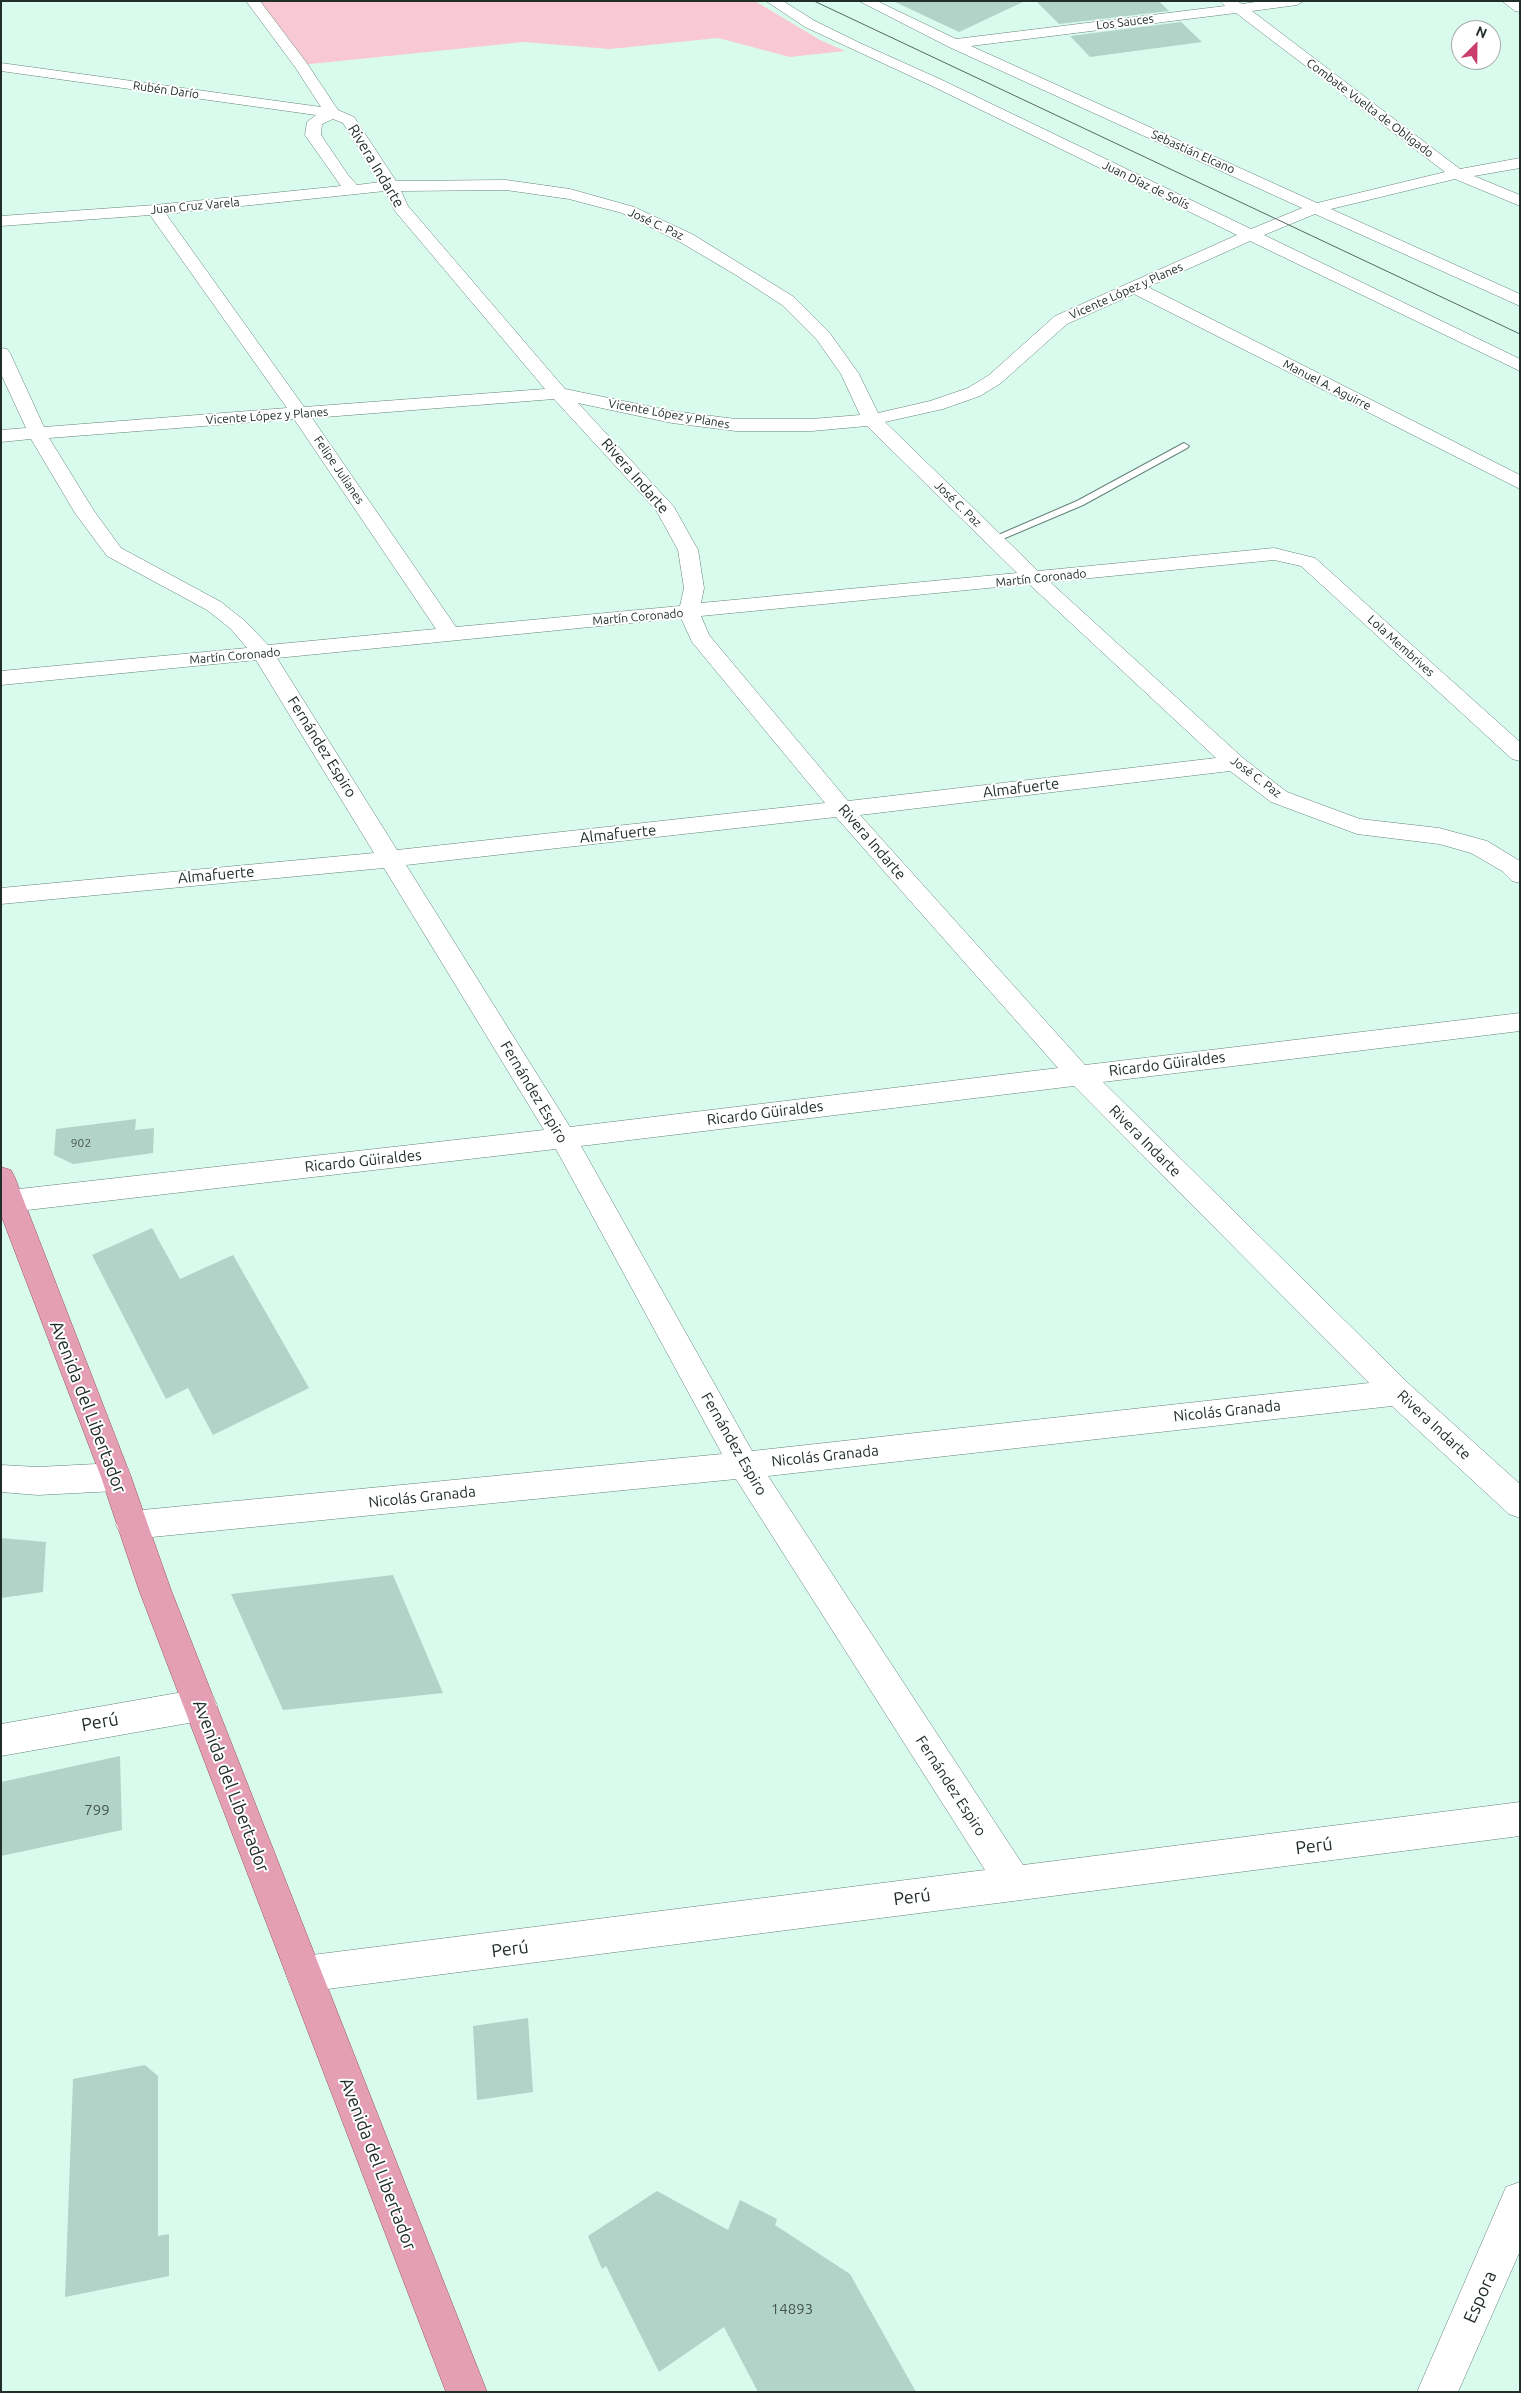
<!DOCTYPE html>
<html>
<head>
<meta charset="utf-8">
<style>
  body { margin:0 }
  #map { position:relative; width:1521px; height:2393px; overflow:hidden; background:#d9fbee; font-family:Ubuntu,sans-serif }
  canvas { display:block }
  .frame { position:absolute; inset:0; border:2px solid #212d29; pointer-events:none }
  .north { position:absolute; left:1451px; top:20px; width:50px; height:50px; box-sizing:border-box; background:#fff; border:1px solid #a6aba9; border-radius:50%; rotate:23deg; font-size:14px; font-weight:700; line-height:20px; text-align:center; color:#212d29 }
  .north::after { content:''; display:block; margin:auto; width:18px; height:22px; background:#c93d6f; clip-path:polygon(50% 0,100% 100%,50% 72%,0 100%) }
</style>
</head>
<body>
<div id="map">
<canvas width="1521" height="2393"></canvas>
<div class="frame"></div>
<div class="north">N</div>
</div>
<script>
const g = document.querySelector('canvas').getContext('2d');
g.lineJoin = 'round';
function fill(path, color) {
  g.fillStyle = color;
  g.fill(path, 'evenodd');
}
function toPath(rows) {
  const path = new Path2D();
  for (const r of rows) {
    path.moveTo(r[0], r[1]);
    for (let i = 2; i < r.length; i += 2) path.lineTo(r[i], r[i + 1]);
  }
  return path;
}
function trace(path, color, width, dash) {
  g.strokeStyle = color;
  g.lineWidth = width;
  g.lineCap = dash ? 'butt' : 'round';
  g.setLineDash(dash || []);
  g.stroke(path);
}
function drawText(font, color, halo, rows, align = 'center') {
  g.font = font + ' Ubuntu,sans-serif';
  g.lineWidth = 4;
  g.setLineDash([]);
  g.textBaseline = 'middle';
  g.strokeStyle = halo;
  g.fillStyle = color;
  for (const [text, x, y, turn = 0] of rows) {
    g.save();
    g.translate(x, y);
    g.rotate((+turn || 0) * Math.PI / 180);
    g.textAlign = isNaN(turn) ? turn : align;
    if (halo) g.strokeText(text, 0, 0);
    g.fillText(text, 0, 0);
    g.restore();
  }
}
fill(toPath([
  [257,1,755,1,820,40,845,51,790,57,718,38,610,49,524,42,301,65]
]), '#f8c9d4');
fill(toPath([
  [893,1,1025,1,959,32],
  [1036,1,1159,1,1169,11,1059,24],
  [1181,22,1202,42,1090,57,1070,36],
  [136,1119,135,1130,154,1128,153,1153,73,1164,54,1155,56,1129],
  [152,1228,180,1279,233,1255,309,1388,213,1435,188,1388,166,1399,92,1255],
  [1,1538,46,1542,43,1592,1,1598],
  [393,1575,443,1693,283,1710,231,1594],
  [120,1756,122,1830,1,1856,1,1782],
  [528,2018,533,2092,477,2100,473,2026],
  [145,2065,158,2076,158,2236,169,2234,169,2276,65,2297,73,2079],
  [657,2191,728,2230,740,2200,777,2219,775,2225,850,2274,916,2392,758,2392,724,2327,659,2372,606,2266,602,2269,588,2236]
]), '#b2d3c7');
const service = toPath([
  [1184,443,1189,446,1187,448,1083,505,998,541,994,542,989,539,1077,501,1184,443]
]);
const minor = toPath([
  [246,1,260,1,306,62,338,110,354,117,396,181,506,180,570,189,634,207,692,234,794,297,829,332,859,374,878,413,930,401,968,388,989,375,1055,316,1237,235,932,86,805,27,766,1,783,1,815,21,862,44,942,80,1251,229,1302,208,949,47,859,1,877,1,956,39,1225,6,1220,1,1237,1,1242,4,1262,1,1304,1,1297,5,1252,11,1460,169,1520,158,1520,168,1474,176,1520,195,1520,206,1455,179,1331,209,1520,294,1520,306,1315,214,1264,235,1520,359,1520,371,1250,241,1148,287,1520,475,1520,489,1134,294,1067,324,1001,383,980,396,943,409,885,422,1038,571,1274,548,1315,558,1520,742,1520,761,1512,759,1301,566,1274,560,1050,582,1243,758,1287,792,1360,819,1439,828,1487,841,1520,861,1520,883,1512,881,1502,871,1471,853,1439,844,1357,834,1271,802,1230,771,860,815,1085,1065,1520,1013,1520,1031,1103,1082,1409,1384,1520,1484,1520,1518,1509,1514,1392,1406,768,1476,1023,1865,1520,1802,1520,1836,304,1992,291,1987,286,1974,291,1961,304,1956,985,1870,736,1479,132,1539,121,1535,116,1525,121,1515,132,1511,722,1454,556,1149,10,1212,1,1209,1,1193,10,1190,544,1130,384,868,1,904,1,888,374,853,256,660,1,685,1,671,247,648,231,629,207,610,107,556,75,513,31,439,1,442,1,430,26,428,1,374,1,348,7,349,10,353,44,427,287,408,150,215,1,226,1,216,155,205,341,186,305,135,307,122,316,115,1,71,1,63,321,107,295,67,246,1],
  [1236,13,1445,172,1317,203,971,46,1236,13],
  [333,119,343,123,380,182,357,185,348,175,321,135,322,124,333,119],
  [506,190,569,199,622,213,680,242,736,275,782,305,817,340,841,374,860,415,812,419,736,419,672,411,565,389,408,206,401,191,506,190],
  [385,191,395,211,545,389,304,407,166,214,385,191],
  [554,399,656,510,678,550,684,588,680,606,456,627,312,418,554,399],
  [578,403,672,423,736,431,812,431,867,426,1017,573,701,603,704,588,698,550,674,507,578,403],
  [294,419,436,629,268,645,245,621,221,602,121,548,94,511,49,438,294,419],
  [1029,584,1216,758,848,801,709,635,701,616,1029,584],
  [681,618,692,642,825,803,397,850,277,658,681,618],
  [836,817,1058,1068,570,1127,406,865,836,817],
  [1074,1086,1369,1383,752,1451,581,1146,1074,1086],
  [1502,1,1519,1,1520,12,1515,11,1502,1],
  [116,1463,127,1467,131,1477,127,1487,116,1491,38,1495,1,1492,1,1465,38,1467,116,1463],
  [1520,2182,1520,2251,1458,2392,1417,2392,1506,2187,1520,2182]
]);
const tertiary = toPath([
  [200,1689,212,1694,217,1705,212,1716,200,1721,1,1756,1,1724,200,1689]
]);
const primary = toPath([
  [1,1167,11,1170,15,1178,131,1477,171,1590,487,2392,446,2392,139,1590,101,1477,1,1215,1,1167]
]);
trace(service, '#648378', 2);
trace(minor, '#648378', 1);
trace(tertiary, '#648378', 1);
trace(primary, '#954e64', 1);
fill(service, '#fff');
fill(minor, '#fff');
fill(tertiary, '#fff');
fill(primary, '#e59fb5');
trace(toPath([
  [814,1,1520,334]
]), '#566962', 1);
drawText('12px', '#212d29', '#fff', [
  ["Los Sauces",1125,22,-7],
  ["Rubén Darío",166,90,8],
  ["Combate Vuelta de Obligado",1370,108,37],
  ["Sebastián Elcano",1193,152,24],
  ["Juan Díaz de Solís",1146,185,26],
  ["Juan Cruz Varela",195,206,-5],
  ["José C. Paz",656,224,25],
  ["Vicente López y Planes",1126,291,-24],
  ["Manuel A. Aguirre",1327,385,27],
  ["Vicente López y Planes",669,414,10],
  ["Vicente López y Planes",267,416,-4],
  ["Felipe Julianes",339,470,56],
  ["José C. Paz",958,504,44],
  ["Martín Coronado",1041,578,-6],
  ["Martín Coronado",638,617,-5],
  ["Lola Membrives",1401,646,42],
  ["Martín Coronado",235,656,-5],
  ["José C. Paz",1256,777,37]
]);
drawText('12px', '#455650', null, [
  ["902",81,1143]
]);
drawText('15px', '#212d29', '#fff', [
  ["Rivera Indarte",376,166,59],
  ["Rivera Indarte",635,476,49],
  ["Fernández Espiro",322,747,58],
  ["Almafuerte",1021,788,-7],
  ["Almafuerte",618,834,-6],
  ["Rivera Indarte",872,842,49],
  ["Almafuerte",216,875,-5],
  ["Ricardo Güiraldes",1167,1064,-7],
  ["Fernández Espiro",534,1092,59],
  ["Ricardo Güiraldes",765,1113,-7],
  ["Rivera Indarte",1145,1141,45],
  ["Ricardo Güiraldes",363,1161,-6],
  ["Nicolás Granada",1227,1411,-6],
  ["Rivera Indarte",1434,1425,43],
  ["Fernández Espiro",734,1444,60],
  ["Nicolás Granada",825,1456,-6],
  ["Nicolás Granada",422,1497,-6],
  ["Fernández Espiro",951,1786,57]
]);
drawText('15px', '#455650', null, [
  ["799",97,1810],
  ["14893",792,2309]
]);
drawText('18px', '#212d29', '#fff', [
  ["Avenida del Libertador",88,1407,69],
  ["Perú",100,1722,-10],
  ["Avenida del Libertador",231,1786,69],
  ["Perú",1314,1846,-7],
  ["Perú",912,1897,-7],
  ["Perú",510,1949,-7],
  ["Avenida del Libertador",378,2164,69],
  ["Espora",1480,2297,-66]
]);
</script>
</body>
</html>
